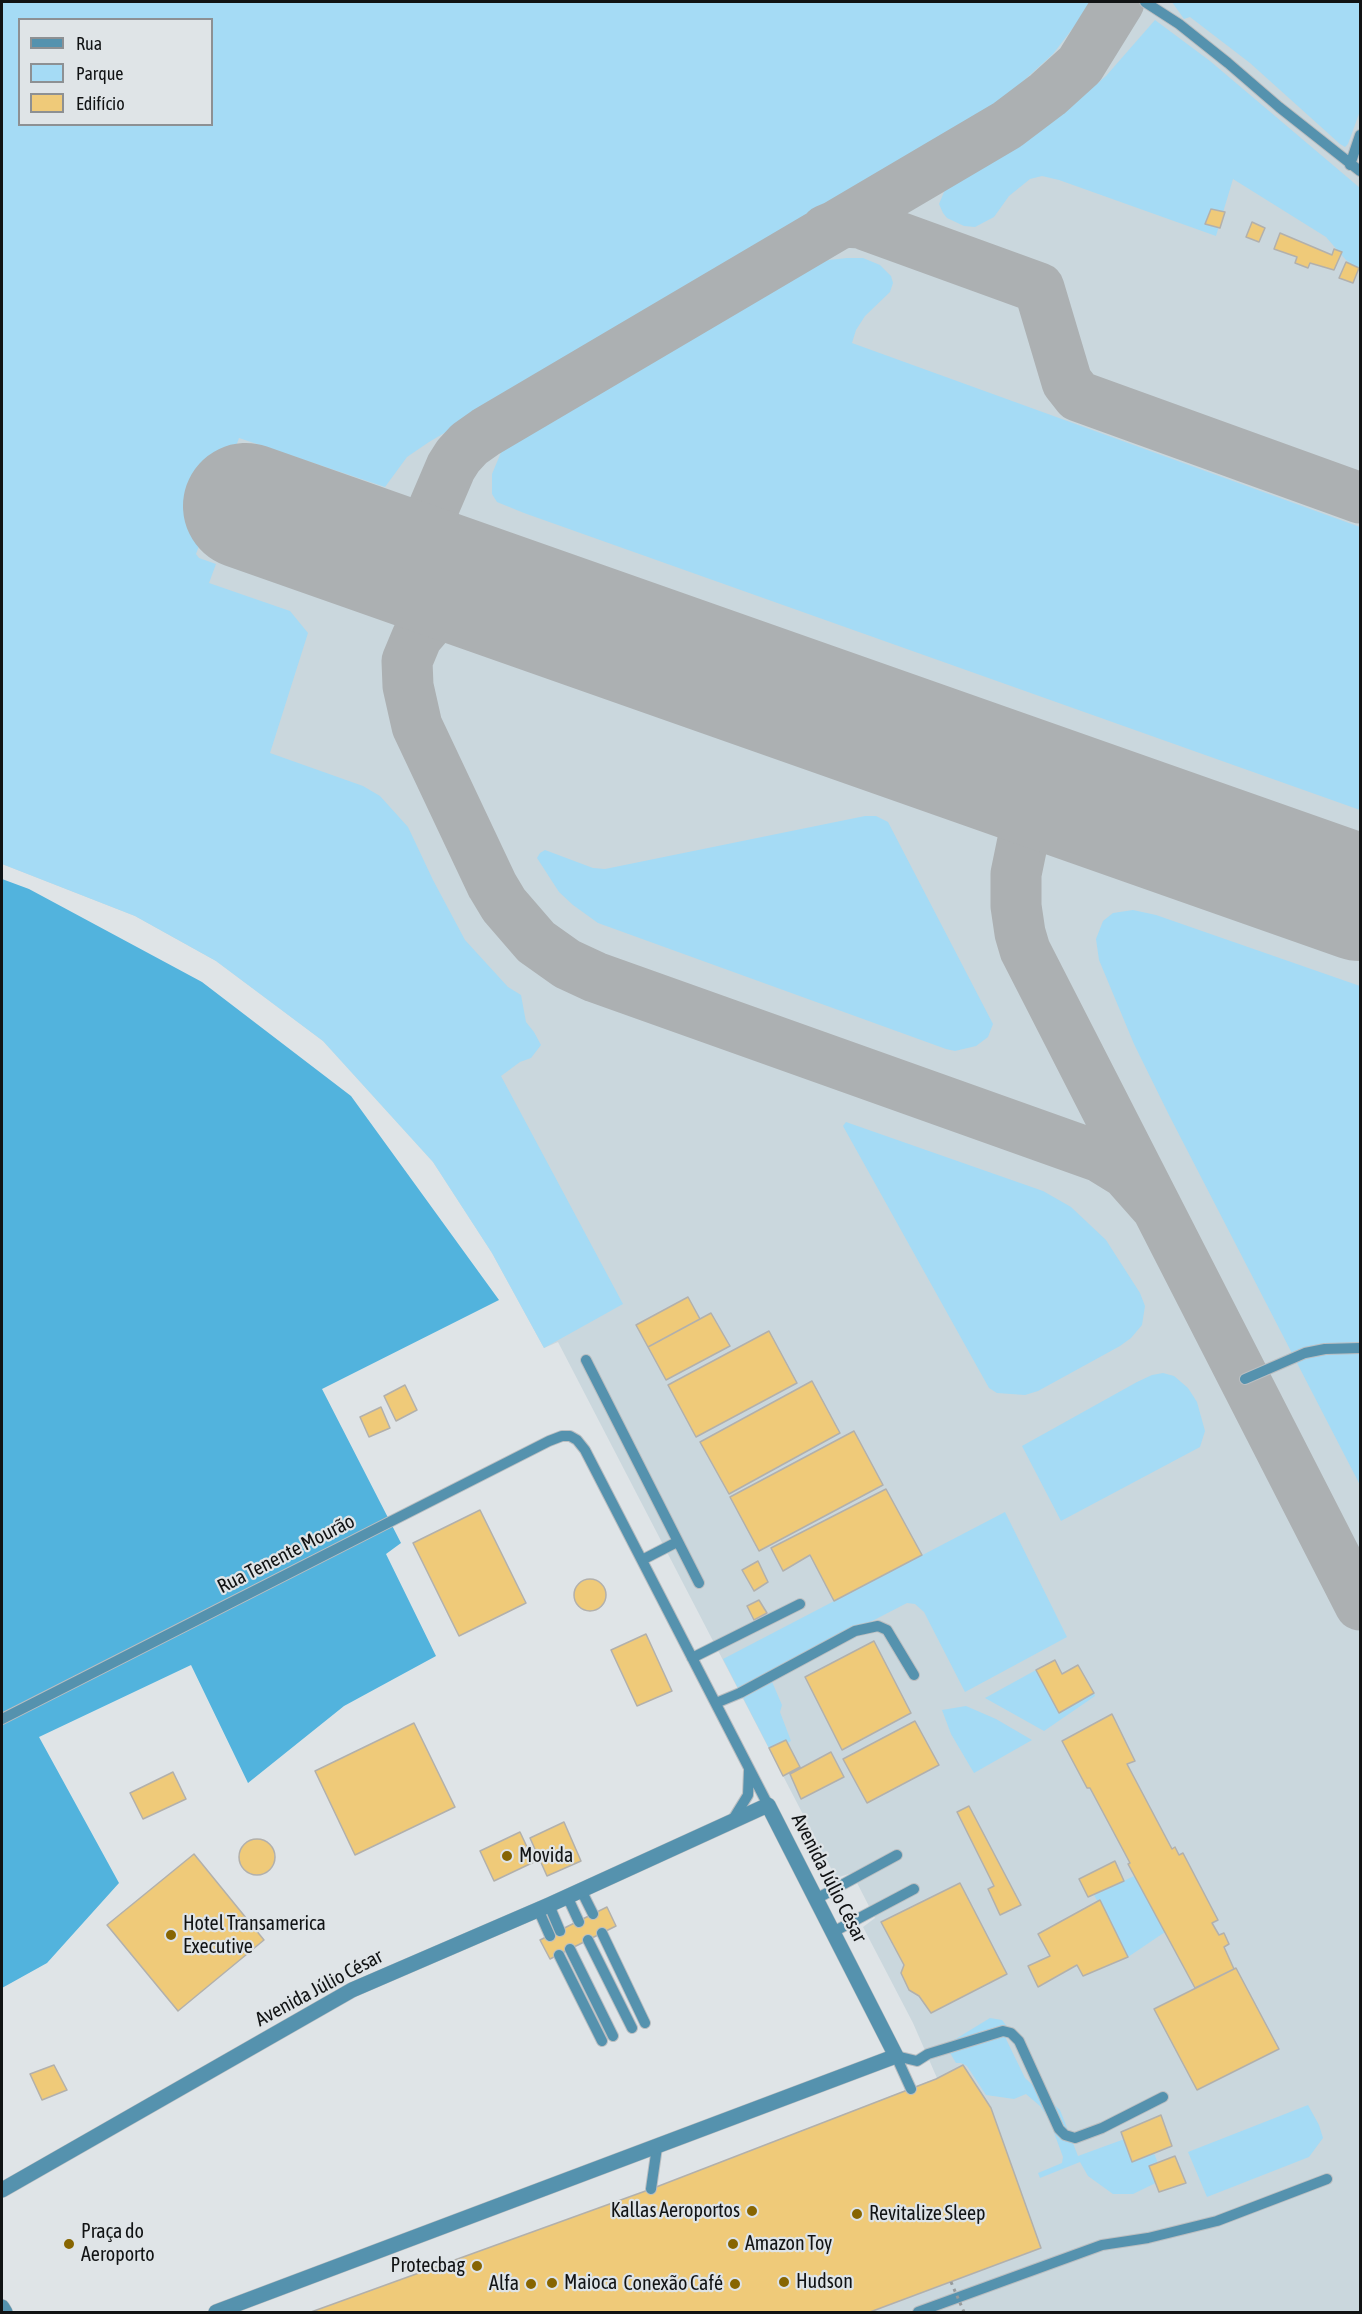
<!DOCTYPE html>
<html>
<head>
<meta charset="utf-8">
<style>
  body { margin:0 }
  #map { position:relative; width:1362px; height:2314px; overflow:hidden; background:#dfe4e7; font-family:"Asap Condensed",sans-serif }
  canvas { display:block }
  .frame { position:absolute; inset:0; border:3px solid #111314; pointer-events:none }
  .legend { position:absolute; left:18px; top:18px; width:195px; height:108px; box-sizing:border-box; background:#dfe4e7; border:2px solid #8d9093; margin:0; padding:8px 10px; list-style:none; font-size:18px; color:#111314 }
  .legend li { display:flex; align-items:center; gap:12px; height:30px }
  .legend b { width:30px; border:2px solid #8d9093 }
</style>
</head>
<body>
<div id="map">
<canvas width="1362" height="2314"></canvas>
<div class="frame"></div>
<ul class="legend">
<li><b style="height:8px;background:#5592ae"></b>Rua</li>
<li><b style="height:16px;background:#a5dbf5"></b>Parque</li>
<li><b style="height:16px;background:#efca79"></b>Edifício</li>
</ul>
</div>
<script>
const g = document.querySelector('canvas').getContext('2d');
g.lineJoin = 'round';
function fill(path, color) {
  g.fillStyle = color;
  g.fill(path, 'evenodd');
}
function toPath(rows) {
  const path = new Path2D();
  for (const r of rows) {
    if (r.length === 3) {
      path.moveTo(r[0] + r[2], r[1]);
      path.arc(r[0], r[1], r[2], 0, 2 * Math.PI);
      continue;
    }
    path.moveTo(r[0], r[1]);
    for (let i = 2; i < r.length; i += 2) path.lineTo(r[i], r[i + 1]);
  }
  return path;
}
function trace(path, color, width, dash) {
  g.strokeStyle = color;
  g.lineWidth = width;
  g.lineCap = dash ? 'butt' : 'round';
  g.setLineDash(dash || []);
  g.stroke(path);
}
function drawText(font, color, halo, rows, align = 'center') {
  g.font = font + ' "Asap Condensed",sans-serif';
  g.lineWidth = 4.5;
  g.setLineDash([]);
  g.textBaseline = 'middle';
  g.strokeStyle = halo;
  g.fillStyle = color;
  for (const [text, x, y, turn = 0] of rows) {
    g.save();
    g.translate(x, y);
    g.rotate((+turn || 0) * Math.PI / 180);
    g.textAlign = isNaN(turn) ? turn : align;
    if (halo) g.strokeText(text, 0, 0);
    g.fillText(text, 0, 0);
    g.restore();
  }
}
fill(toPath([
  [2,2,1360,2,1360,2312,311,2312,651,2189,937,2078,913,2023,863,1927,875,1918,852,1873,836,1878,558,1342,544,1348,492,1253,433,1162,323,1041,216,961,135,916,2,864],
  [20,20,212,20,212,124,20,124]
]), '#cad7dd');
fill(toPath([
  [2,2,1093,2,1053,54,998,104,872,182,429,442,407,457,385,487,239,438,196,554,199,558,216,564,209,583,290,611,308,633,270,753,363,786,380,796,408,827,433,880,465,940,508,987,521,995,526,1022,534,1032,541,1045,531,1058,520,1062,501,1076,623,1304,544,1348,492,1253,433,1162,323,1041,216,961,135,916,2,864],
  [20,20,212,20,212,124,20,124],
  [1172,2,1360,2,1360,111,1348,144,1345,147,1340,144,1250,63,1190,17,1184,19],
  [1155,20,1210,61,1360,188,1360,271,1346,260,1326,237,1233,179,1216,236,1059,180,1042,176,1030,179,1009,196,994,217,975,227,964,226,947,218,943,213,939,204,949,180,1056,117,1084,95,1106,76],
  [847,258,863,258,880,265,891,276,893,283,890,292,865,316,856,330,852,343,1360,527,1360,810,524,513,497,502,492,494,492,474,502,450,514,441,802,269,820,261],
  [865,816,876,816,888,822,993,1024,988,1037,976,1046,955,1051,946,1049,598,923,573,905,559,892,537,858,540,853,545,850,593,868,605,869],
  [1133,910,1156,915,1360,986,1360,1485,1169,1115,1134,1044,1099,960,1096,939,1103,921,1113,913],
  [846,1122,1043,1191,1071,1207,1106,1240,1140,1293,1145,1306,1142,1325,1131,1338,1120,1346,1038,1391,1025,1395,997,1393,989,1388,843,1126],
  [1163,1373,1174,1376,1188,1388,1197,1402,1205,1431,1200,1447,1061,1521,1022,1446,1137,1382,1152,1375],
  [1005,1512,1067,1637,965,1692,924,1612,915,1604,907,1603,785,1666,770,1677,782,1705,780,1712,791,1741,771,1752,723,1659],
  [1036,1670,1059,1713,1094,1693,1095,1696,1044,1731,985,1698],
  [966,1706,996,1719,1032,1740,974,1773,951,1734,942,1710],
  [1134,1876,1165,1932,1128,1957,1094,1895],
  [990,2018,1002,2020,1008,2028,1006,2039,1025,2078,1060,2110,1078,2156,1130,2137,1154,2153,1164,2179,1133,2194,1113,2194,1088,2176,1080,2162,1040,2178,1038,2173,1062,2163,1063,2157,1049,2119,1040,2106,1026,2094,1014,2099,986,2095,967,2066,961,2063,956,2063,950,2053,954,2040],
  [1308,2105,1319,2125,1323,2138,1309,2157,1207,2197,1188,2152]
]), '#a5dbf5');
fill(toPath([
  [2,879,29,889,202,982,351,1096,499,1300,322,1389,401,1543,386,1554,436,1656,344,1706,248,1783,191,1665,39,1737,119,1883,47,1963,2,1988]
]), '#52b3dd');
trace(toPath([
  [826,230,845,222,860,223,1039,288,1067,382,1078,396,1360,498],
  [410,563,451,467,458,456,469,444,486,432,1007,125,1048,94,1080,65,1119,2],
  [519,602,493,600,468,602,445,611,429,623,417,637,407,661,408,686,417,726,492,885,504,905,536,942,567,964,595,977,1100,1157,1126,1173,1157,1208],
  [1074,797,1044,814,1023,840,1016,874,1016,906,1020,933,1025,950,1360,1605]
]), '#acb0b2', 51);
trace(toPath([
  [246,506,1360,898]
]), '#acb0b2', 126);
const building = toPath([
  [1211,209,1225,212,1220,228,1205,224,1211,209],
  [1252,222,1265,228,1259,242,1246,237,1252,222],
  [1280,233,1332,255,1334,249,1342,252,1334,270,1310,263,1308,268,1295,263,1297,257,1274,249,1280,233],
  [1346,262,1359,268,1353,283,1339,278,1346,262],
  [688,1297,700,1319,648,1347,636,1325,688,1297],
  [711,1313,730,1346,666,1380,648,1347,711,1313],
  [769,1331,797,1383,696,1437,668,1385,769,1331],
  [812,1381,840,1433,729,1494,700,1442,812,1381],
  [405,1385,417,1410,396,1421,384,1396,405,1385],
  [381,1407,390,1428,369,1437,360,1417,381,1407],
  [854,1431,883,1485,759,1551,730,1497,854,1431],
  [886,1489,922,1555,834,1601,810,1555,783,1571,771,1548,886,1489],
  [480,1510,526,1603,459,1636,413,1543,480,1510],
  [758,1561,768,1582,754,1591,742,1570,758,1561],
  [590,1595,16],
  [759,1600,767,1613,754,1620,747,1606,759,1600],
  [646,1634,672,1691,637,1706,611,1650,646,1634],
  [874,1641,911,1713,842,1750,805,1677,874,1641],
  [1055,1660,1062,1674,1078,1665,1094,1693,1059,1713,1036,1670,1055,1660],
  [1112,1714,1135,1761,1127,1764,1172,1849,1175,1847,1179,1855,1183,1853,1218,1920,1212,1923,1219,1935,1224,1933,1229,1944,1224,1947,1234,1969,1195,1988,1128,1864,1130,1863,1090,1788,1087,1788,1062,1741,1112,1714],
  [915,1721,939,1765,867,1803,843,1759,915,1721],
  [414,1723,455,1807,355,1855,315,1771,414,1723],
  [786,1740,800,1767,783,1776,769,1748,786,1740],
  [831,1752,844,1777,801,1799,790,1774,831,1752],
  [173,1772,186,1799,143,1819,130,1793,173,1772],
  [969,1806,1021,1905,1000,1915,988,1889,994,1886,957,1812,969,1806],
  [564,1822,581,1861,547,1876,530,1838,564,1822],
  [520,1832,534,1862,494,1881,480,1851,520,1832],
  [257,1857,18],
  [194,1854,264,1940,178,2011,107,1925,194,1854],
  [1115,1861,1124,1881,1088,1897,1079,1879,1115,1861],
  [960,1883,1007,1974,931,2013,919,1996,909,1990,901,1973,904,1965,881,1922,960,1883],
  [1100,1900,1128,1957,1083,1976,1077,1965,1038,1987,1028,1966,1050,1956,1038,1934,1100,1900],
  [607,1907,616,1926,550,1959,540,1940,607,1907],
  [1236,1968,1279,2049,1197,2090,1154,2009,1236,1968],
  [54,2065,67,2090,42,2100,30,2074,54,2065],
  [963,2065,991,2108,1041,2248,870,2312,311,2312,651,2189,936,2079,963,2065],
  [1161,2115,1172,2146,1132,2162,1121,2132,1161,2115],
  [1175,2156,1186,2183,1159,2192,1149,2166,1175,2156]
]);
fill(building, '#efca79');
trace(building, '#b2b0ac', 1.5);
const service = toPath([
  [1145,2,1179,24,1228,63,1279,107,1360,171],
  [1350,165,1360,135],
  [586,1360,699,1583],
  [1245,1379,1305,1353,1325,1349,1360,1348],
  [642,1560,677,1542],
  [692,1658,800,1604],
  [716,1703,740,1693,855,1631,878,1626,887,1630,914,1675],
  [2,1719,549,1441,562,1436,570,1436,577,1440,585,1450,768,1805],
  [732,1821,748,1795,749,1770],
  [581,1890,593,1914],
  [567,1896,579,1922],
  [816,1899,897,1855],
  [549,1905,560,1931],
  [538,1909,550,1936],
  [833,1932,914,1889],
  [602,1933,645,2023],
  [588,1940,632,2028],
  [570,1949,613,2036],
  [559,1955,602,2041],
  [896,2056,917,2061,928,2054,1003,2031,1011,2033,1019,2041,1059,2129,1065,2135,1075,2138,1102,2128,1163,2097],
  [896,2056,911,2089],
  [651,2189,657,2147],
  [918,2312,1102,2245,1148,2238,1217,2221,1327,2179]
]);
const tertiary = toPath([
  [2,2190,352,1990,549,1905,768,1805,896,2056,216,2312],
  [2,2307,5,2312]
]);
trace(service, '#babec1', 12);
trace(tertiary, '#babec1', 16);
trace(service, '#5592ae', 10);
trace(tertiary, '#5592ae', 15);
trace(toPath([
  [951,2282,964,2312]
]), '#969a9c', 3, [3, 4.5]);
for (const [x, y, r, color] of [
  [507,1856,6,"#876501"],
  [171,1935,6,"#876501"],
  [752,2211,6,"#876501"],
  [857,2214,6,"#876501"],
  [69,2244,6,"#876501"],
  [733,2244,6,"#876501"],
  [477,2266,6,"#876501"],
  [784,2282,6,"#876501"],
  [552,2283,6,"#876501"],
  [531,2284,6,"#876501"],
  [735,2284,6,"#876501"]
]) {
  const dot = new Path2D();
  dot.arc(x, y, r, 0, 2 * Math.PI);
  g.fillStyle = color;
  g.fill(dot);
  trace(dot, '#dfe4e7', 2);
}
drawText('20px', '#111314', '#dfe4e7', [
  ["Rua Tenente Mourão",286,1554,-27],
  ["Avenida Júlio César",829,1878,63],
  ["Avenida Júlio César",319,1988,-28]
]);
drawText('20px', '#111314', '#dfe4e7', [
  ["Movida",519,1856],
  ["Hotel Transamerica",183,1924],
  ["Executive",183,1947],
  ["Kallas Aeroportos",740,2211,"right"],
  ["Revitalize Sleep",869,2214],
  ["Praça do",81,2232],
  ["Aeroporto",81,2255],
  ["Amazon Toy",745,2244],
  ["Protecbag",465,2266,"right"],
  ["Hudson",796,2282],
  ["Maioca",564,2283],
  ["Alfa",519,2284,"right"],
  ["Conexão Café",723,2284,"right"]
], 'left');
</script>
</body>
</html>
